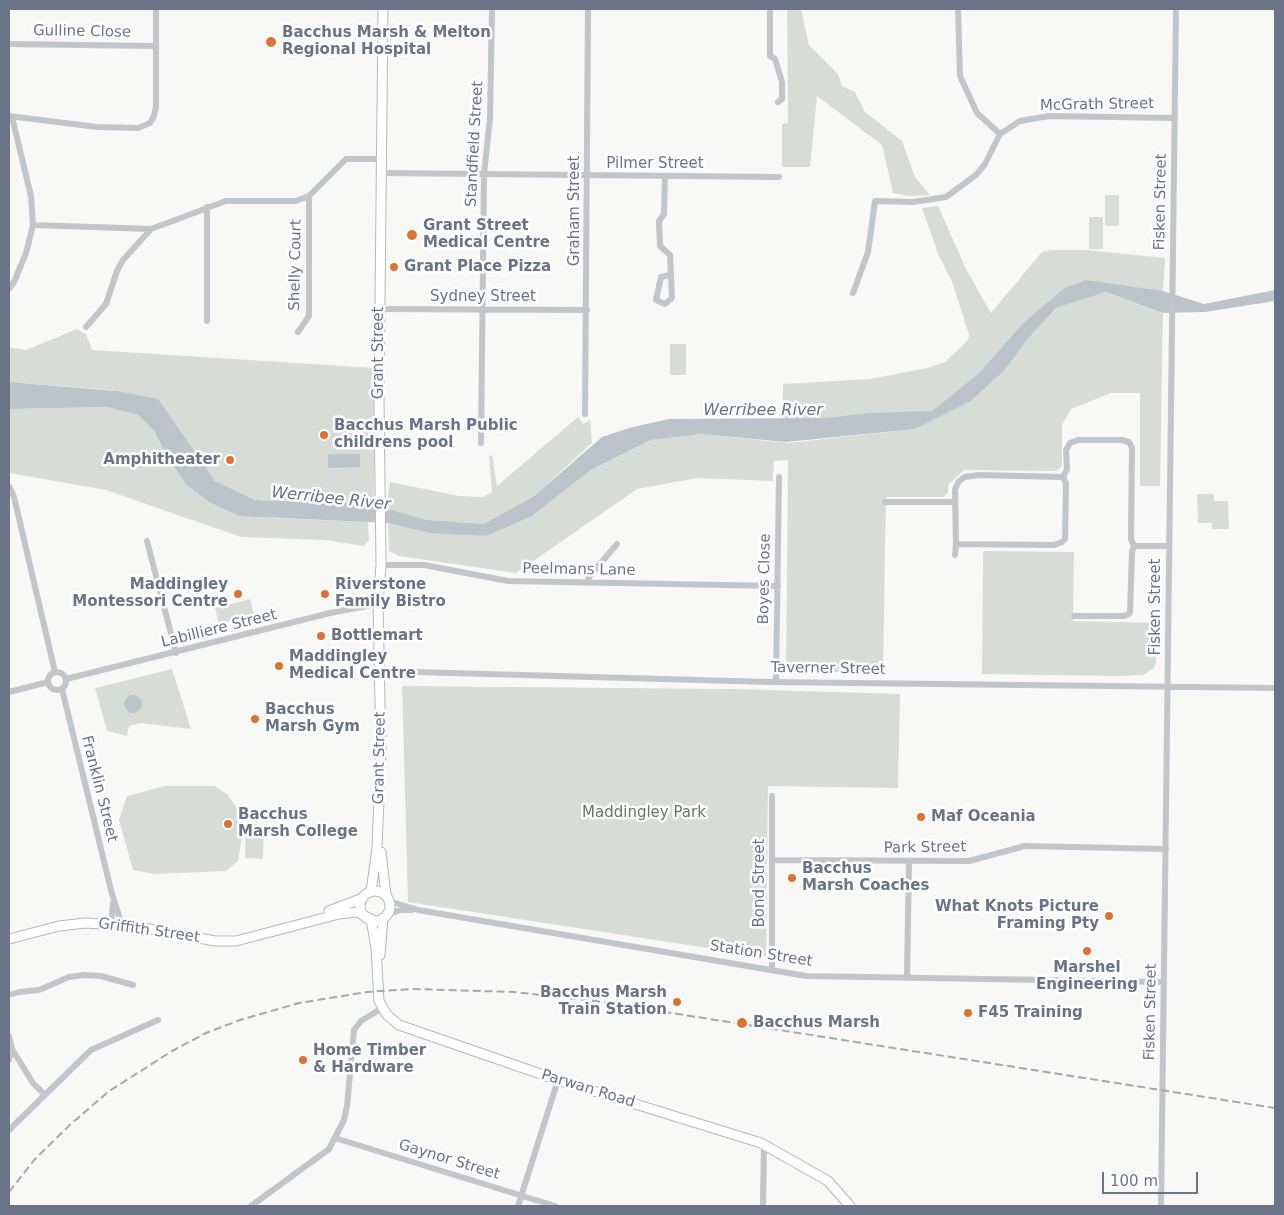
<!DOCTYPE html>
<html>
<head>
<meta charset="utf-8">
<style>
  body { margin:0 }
  #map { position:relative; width:1284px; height:1215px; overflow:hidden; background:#f8f9f6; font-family:"DejaVu Sans",sans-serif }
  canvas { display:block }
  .frame { position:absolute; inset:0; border:10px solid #697586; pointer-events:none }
  .scale { position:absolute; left:1102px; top:1172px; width:96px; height:22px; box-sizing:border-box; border:2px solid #697586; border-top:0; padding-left:6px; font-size:15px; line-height:18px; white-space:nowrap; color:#697586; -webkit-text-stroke:4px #fff; paint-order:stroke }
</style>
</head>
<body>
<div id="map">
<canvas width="1284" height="1215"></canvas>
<div class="frame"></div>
<div class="scale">100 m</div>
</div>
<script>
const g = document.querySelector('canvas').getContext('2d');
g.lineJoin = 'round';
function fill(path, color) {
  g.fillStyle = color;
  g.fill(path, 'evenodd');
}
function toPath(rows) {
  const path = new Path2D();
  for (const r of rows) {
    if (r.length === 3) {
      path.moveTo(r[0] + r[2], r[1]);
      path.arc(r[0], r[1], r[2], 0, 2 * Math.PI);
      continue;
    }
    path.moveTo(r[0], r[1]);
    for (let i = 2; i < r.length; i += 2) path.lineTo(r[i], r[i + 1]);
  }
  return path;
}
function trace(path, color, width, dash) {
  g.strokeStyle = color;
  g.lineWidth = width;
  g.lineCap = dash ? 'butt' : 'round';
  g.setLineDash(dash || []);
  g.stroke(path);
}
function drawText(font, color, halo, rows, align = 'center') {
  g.font = font + ' "DejaVu Sans",sans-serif';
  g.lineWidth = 5;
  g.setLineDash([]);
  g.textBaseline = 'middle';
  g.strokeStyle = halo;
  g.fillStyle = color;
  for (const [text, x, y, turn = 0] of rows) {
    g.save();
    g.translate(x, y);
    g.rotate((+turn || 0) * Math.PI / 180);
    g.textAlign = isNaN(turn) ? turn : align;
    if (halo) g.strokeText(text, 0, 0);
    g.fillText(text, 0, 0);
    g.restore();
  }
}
fill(toPath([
  [787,9,801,9,809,45,838,74,842,86,855,92,865,112,902,141,915,177,930,195,909,196,893,193,882,145,817,96,810,167,782,167,782,124,788,123],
  [1105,195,1119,195,1119,226,1105,226],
  [938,206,966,269,991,313,1042,252,1052,250,1086,250,1165,258,1163,291,1063,289,1022,324,979,373,932,411,782,424,783,384,870,379,927,368,945,362,968,340,969,335,952,282,939,256,922,208],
  [1089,217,1103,217,1103,249,1089,249],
  [1106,292,1163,313,1160,486,1140,486,1140,393,1111,393,1071,409,1062,425,1062,466,1056,471,964,470,948,485,948,493,943,497,886,497,883,673,786,671,788,460,774,461,773,481,697,478,637,489,516,573,399,556,389,551,388,523,429,533,532,516,591,470,651,440,701,434,788,443,915,429,971,401,1005,370,1026,341,1056,308],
  [77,329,86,334,92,350,375,368,374,506,255,500,215,481,188,444,113,390,9,382,9,347,26,350],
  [670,344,686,344,686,375,670,375],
  [107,407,138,415,154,431,166,454,271,518,368,522,369,540,364,546,325,540,241,537,106,490,9,473,9,409],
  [578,417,583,424,590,420,592,443,534,496,484,524,428,520,386,510,390,482,459,496,483,497,492,492,489,456,492,455,497,486],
  [1197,494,1214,494,1214,501,1228,501,1229,529,1212,529,1212,523,1198,523],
  [983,551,1074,552,1073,621,1158,623,1156,662,1154,668,1143,675,1118,676,982,674],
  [250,599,254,615,219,624,215,608],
  [172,669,191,729,141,723,129,726,127,736,107,731,95,688],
  [402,686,734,689,900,694,898,788,768,786,766,957,408,902],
  [165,786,215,786,228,795,240,813,243,830,238,861,226,871,155,874,133,870,119,820,127,796],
  [246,823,264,825,263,859,245,858]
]), '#d7ddd6');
fill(toPath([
  [1086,280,1163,291,1204,304,1275,290,1275,301,1205,312,1163,313,1106,292,1056,308,1026,341,1005,370,971,401,915,429,786,442,701,434,651,440,591,470,532,516,486,536,429,533,388,523,239,516,209,502,186,484,166,454,154,431,138,415,107,407,9,409,9,382,116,391,158,399,215,481,255,500,367,504,428,520,484,524,534,496,602,437,629,428,669,419,827,418,869,413,932,411,979,373,1022,324,1063,289],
  [328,454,360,454,360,467,328,468],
  [133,704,9]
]), '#bcc4ca');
const secondary = toPath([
  [381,852,386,895],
  [375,906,15],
  [371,892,377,848,381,750,378,604,381,565,379,399,383,9],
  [329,911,363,898],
  [371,919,376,948,379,1001,387,1015,399,1025,558,1080,761,1143,828,1181,850,1206],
  [9,939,59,926,85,923,134,926,215,941,236,941,339,914,357,912,367,917],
  [380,955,383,918]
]);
trace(secondary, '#b4b8be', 11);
trace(toPath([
  [770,9,770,56,775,59,782,82,782,99,778,102],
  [958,9,960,76,977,113,1000,134],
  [9,44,155,46],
  [9,116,97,127,138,128,150,123,154,116,156,106,156,9],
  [12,117,31,196,33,225,151,229,226,201,296,201,309,196,346,159,381,159],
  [381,173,779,177],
  [665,176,664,214,659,221,660,246,670,255,672,298,665,304,656,300,661,277,670,275],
  [207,207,207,321],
  [9,289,14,282,26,253,33,225],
  [853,293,868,252,875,201,913,202,946,197,976,175,985,164,1000,134,1020,121,1049,116,1175,118],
  [379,309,587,310],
  [86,327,106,304,117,271,123,260,151,229],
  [298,332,309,316,309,196],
  [585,414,588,9],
  [481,443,484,174,490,119,492,9],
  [1063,477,979,475,965,477,959,481,955,489,956,544,1054,545,1062,542,1065,539,1066,483,1063,477,1067,469,1066,450,1070,443,1078,440,1122,440,1129,442,1132,448,1131,539,1134,546,1169,546],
  [9,486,14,497,55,672],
  [885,502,955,502],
  [147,541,176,653],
  [955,555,956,544],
  [381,565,424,565,508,581,778,586],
  [587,583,589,577,617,544],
  [1074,616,1124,616,1130,613,1132,552,1134,546],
  [380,671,769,682,1275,688],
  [57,681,9],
  [66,679,330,613,378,604],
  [776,681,779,477],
  [62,689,112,894,122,925],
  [9,692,48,682],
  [772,860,969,861,1025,846,1166,849],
  [389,901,418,910,806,976,1164,982],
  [386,915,401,910,412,910],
  [111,924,113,903],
  [772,970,772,796],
  [907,977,909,861],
  [9,995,19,992,39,990,69,977,84,975,101,976,133,985],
  [9,1036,12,1049,9,1060],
  [12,1049,33,1083,45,1095],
  [9,1130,91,1050,158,1020],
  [335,1138,555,1206],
  [251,1206,329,1149,344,1120,347,1106,354,1030,361,1021,382,1008],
  [518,1206,558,1080],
  [763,1206,764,1144],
  [1161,1206,1176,9]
]), '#c2c5c9', 6);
trace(secondary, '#fff', 9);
trace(toPath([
  [9,1192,35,1159,72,1123,108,1092,172,1051,206,1033,240,1020,299,1003,367,992,413,989,514,992,595,1001,1275,1108]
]), '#a3a8af', 2, [8, 4]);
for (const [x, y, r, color] of [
  [271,42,6,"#dd7232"],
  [412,235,6,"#dd7232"],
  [394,267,5,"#dd7232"],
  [324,435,5,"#dd7232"],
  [230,460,5,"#dd7232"],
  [238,594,5,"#dd7232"],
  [325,594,5,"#dd7232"],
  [321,636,5,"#dd7232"],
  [279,666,5,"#dd7232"],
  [255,719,5,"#dd7232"],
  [921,817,5,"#dd7232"],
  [228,824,5,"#dd7232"],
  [792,878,5,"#dd7232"],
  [1109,916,5,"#dd7232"],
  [1087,951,5,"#dd7232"],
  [677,1002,5,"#dd7232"],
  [968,1013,5,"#dd7232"],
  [742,1023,6,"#dd7232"],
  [303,1060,5,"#dd7232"]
]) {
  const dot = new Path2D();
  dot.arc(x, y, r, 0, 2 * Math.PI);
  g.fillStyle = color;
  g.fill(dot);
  trace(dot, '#fff', 2);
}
drawText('15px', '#697586', '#fff', [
  ["Gulline Close",82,32,1],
  ["McGrath Street",1097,105,-1],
  ["Standfield Street",475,144,-87],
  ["Pilmer Street",655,164],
  ["Fisken Street",1161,202,-89],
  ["Graham Street",575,211,-90],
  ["Shelly Court",296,265,-89],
  ["Sydney Street",483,297],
  ["Grant Street",379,353,-90],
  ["Peelmans Lane",579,570,1],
  ["Boyes Close",765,579,-89],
  ["Fisken Street",1156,607,-90],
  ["Labilliere Street",219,629,-14],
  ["Taverner Street",828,669,1],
  ["Grant Street",380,758,-89],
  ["Franklin Street",99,789,76],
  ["Park Street",925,848,-1],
  ["Bond Street",760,883,-90],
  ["Griffith Street",149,931,8],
  ["Station Street",761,954,9],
  ["Fisken Street",1151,1012,-89],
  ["Parwan Road",588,1089,17],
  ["Gaynor Street",449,1160,17]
]);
drawText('bold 15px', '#697586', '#fff', [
  ["Bacchus Marsh & Melton",282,33],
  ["Regional Hospital",282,50],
  ["Grant Street",423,226],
  ["Medical Centre",423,243],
  ["Grant Place Pizza",404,267],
  ["Bacchus Marsh Public",334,426],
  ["childrens pool",334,443],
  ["Amphitheater",220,460,"right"],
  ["Maddingley",228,585,"right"],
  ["Montessori Centre",228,602,"right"],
  ["Riverstone",335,585],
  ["Family Bistro",335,602],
  ["Bottlemart",331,636],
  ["Maddingley",289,657],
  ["Medical Centre",289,674],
  ["Bacchus",265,710],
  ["Marsh Gym",265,727],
  ["Bacchus",238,815],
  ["Marsh College",238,832],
  ["Maf Oceania",931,817],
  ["Bacchus",802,869],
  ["Marsh Coaches",802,886],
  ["What Knots Picture",1099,907,"right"],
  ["Framing Pty",1099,924,"right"],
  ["Marshel",1087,968,"center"],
  ["Engineering",1087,985,"center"],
  ["Bacchus Marsh",667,993,"right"],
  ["Train Station",667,1010,"right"],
  ["F45 Training",978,1013],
  ["Bacchus Marsh",753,1023],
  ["Home Timber",313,1051],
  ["& Hardware",313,1068]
], 'left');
drawText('15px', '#657864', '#fff', [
  ["Maddingley Park",644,813]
]);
drawText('italic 16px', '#657581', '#fff', [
  ["Werribee River",763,411],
  ["Werribee River",331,499,6]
]);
</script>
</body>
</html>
